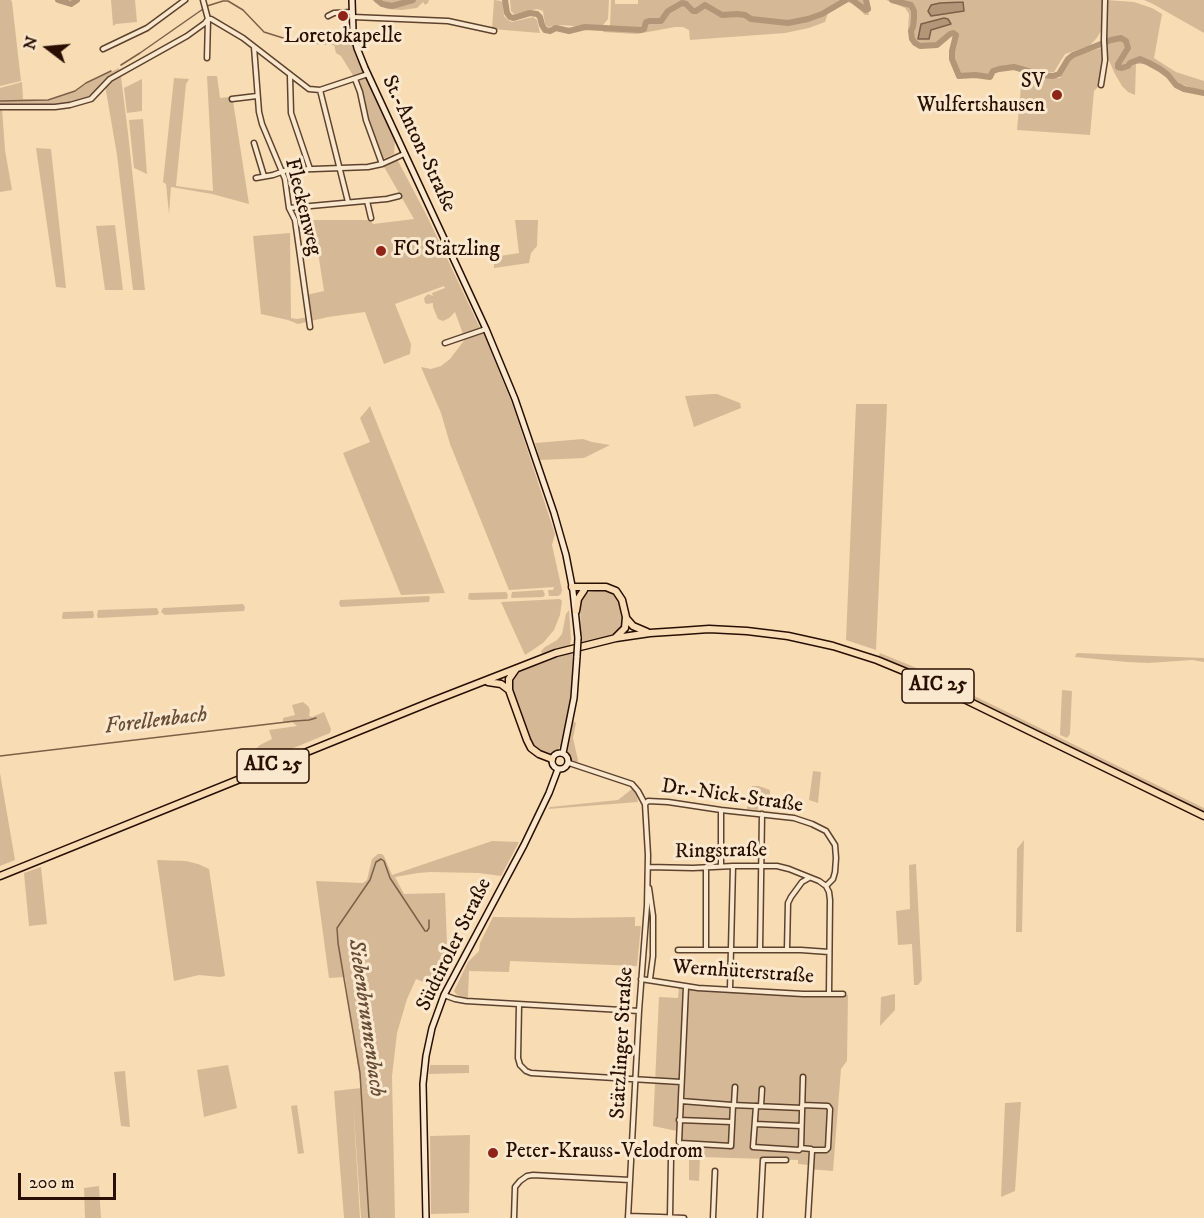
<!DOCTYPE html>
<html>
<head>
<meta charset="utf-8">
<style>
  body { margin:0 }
  #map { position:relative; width:1204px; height:1218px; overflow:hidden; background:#f8dcb4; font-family:"IM FELL DW Pica",serif }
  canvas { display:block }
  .north { position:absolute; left:18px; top:18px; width:60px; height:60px; -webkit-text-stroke:4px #fae8ce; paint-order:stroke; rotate:286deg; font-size:16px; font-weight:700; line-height:24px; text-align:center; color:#290f01 }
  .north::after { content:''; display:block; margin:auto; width:21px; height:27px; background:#290f01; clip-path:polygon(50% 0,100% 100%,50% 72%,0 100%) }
  .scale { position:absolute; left:18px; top:1173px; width:98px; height:27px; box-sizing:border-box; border:3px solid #290f01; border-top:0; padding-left:8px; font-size:18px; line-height:21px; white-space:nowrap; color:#290f01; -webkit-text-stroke:4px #fae8ce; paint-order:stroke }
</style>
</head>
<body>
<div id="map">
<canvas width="1204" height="1218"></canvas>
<div class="north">N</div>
<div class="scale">200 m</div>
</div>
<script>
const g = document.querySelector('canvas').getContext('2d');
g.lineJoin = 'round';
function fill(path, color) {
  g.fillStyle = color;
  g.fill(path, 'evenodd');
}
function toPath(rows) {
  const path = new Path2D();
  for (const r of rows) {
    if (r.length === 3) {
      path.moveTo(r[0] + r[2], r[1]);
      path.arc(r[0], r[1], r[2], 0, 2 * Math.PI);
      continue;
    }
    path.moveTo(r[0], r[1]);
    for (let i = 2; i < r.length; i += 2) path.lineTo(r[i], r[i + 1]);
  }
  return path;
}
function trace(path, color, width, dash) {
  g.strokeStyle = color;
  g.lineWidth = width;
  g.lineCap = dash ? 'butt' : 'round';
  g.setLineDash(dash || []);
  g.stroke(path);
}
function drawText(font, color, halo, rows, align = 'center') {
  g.font = font + ' "IM FELL DW Pica",serif';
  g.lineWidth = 6;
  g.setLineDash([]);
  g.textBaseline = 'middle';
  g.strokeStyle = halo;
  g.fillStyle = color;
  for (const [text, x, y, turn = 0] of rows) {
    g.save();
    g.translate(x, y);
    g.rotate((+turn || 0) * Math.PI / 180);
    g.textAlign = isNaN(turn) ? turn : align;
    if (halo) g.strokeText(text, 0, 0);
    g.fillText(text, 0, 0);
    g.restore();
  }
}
fill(toPath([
  [0,0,11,0,12,2,21,81,0,86],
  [111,0,135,0,137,22,116,24,113,26],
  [372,0,429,0,428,3,425,5,423,2,417,8,402,10,387,9],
  [494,0,501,1,503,3,504,16,508,20,512,22,533,17,537,20,540,33,492,29],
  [510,0,609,0,608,19,603,25,575,26,559,25,548,27,545,24,543,11,537,9,514,14,511,11],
  [611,0,615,0,615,4,638,4,638,0,866,0,869,15,865,15,852,3,846,2,835,7,828,13,825,22,809,28,785,33,690,40,689,30,683,27,675,27,637,34,603,32,604,29,642,31,642,28,640,29,625,27,610,27],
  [886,0,1103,0,1103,11,1101,31,1096,39,1089,46,1065,54,1054,72,1040,72,1010,65,994,68,988,74,961,74,958,70,954,54,954,48,959,34,955,35,952,34,935,48,917,46,913,43,910,36,908,31,909,14,905,8],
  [944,18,950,24,931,30,929,39,921,24],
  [1106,0,1134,2,1152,8,1162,14,1154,58,1176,72,1204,81,1204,90,1196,89,1180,84,1173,80,1160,67,1150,62,1146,64,1136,64,1135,95,1128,92,1122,86,1115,74,1107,56,1105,37],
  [1144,0,1204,0,1204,33,1153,4],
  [353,44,363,71,362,75,354,77,341,56,336,53,334,45],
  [1104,47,1104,62,1098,87,1094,91,1090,135,1017,130,1022,76,1060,78,1070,58],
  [119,68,120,72,94,95,80,102,56,105,0,106,0,88,22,82,23,99,50,100,75,91,86,84],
  [120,75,121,77,128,133,145,290,133,290,117,155,105,85],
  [207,76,217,76,220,98,230,97,231,101,233,101,249,204,212,194,171,187,169,214,166,184,163,182,174,78,189,79,186,84,176,186,213,191],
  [365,78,367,80,395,140,394,154,383,159,381,159,366,116,358,82,358,80],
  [142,79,142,111,127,113,124,88],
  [0,108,2,108,5,150,12,190,0,192],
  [143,119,147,174,134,168,129,120],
  [36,148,51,149,66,288,56,287],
  [397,159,428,218,480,328,463,334,455,312,449,318,443,321,438,319,433,307,433,303,427,304,425,303,424,298,428,294,433,296,432,293,445,288,444,286,395,304,411,344,410,354,384,364,365,312,328,317,298,324,288,320,261,314,253,236,290,233,291,318,297,319,309,317,306,295,324,291,313,220,370,220,373,224,414,219,383,165],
  [515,220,538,220,537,246,531,253,529,263,494,268,494,257,519,253],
  [115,225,123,290,105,290,96,226],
  [483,332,513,406,555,534,552,545,562,590,561,594,558,596,549,596,548,590,553,590,554,587,509,590,450,444,441,413,421,367,431,369,441,366,450,359,466,338],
  [712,394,717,394,740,403,741,408,694,427,685,396],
  [856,404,887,404,876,650,846,640],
  [370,406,445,593,401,595,343,453,370,442,360,418],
  [583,439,592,442,610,445,584,458,540,460,535,443],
  [602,589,611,592,619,601,624,625,619,632,614,634,581,642,580,600,583,594],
  [543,590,545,595,543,597,512,598,511,597,512,592],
  [506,592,508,595,507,599,472,600,468,599,469,593],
  [428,596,430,597,429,602,341,607,339,604,340,600],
  [560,599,562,601,560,615,554,630,543,643,525,655,501,602],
  [243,604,245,607,244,611,165,615,161,612,163,608],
  [157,608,159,613,157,615,98,618,97,616,98,610],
  [569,610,571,639,570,645,542,654,541,651,545,647,557,640,562,634,566,614],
  [93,611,94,616,93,618,63,619,62,618,63,612],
  [572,652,575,660,573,687,569,710,561,745,556,752,549,755,540,752,533,747,529,739,511,690,512,677,516,673],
  [880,653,919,669,1204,808,1204,813,878,658],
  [1078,653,1204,658,1204,662,1192,660,1148,663,1127,662,1075,657,1076,654],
  [1062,690,1072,691,1070,734,1067,738,1060,735],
  [303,702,308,706,310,710,309,716,312,717,324,712,331,729,330,733,252,765,250,754,260,745,272,739,269,730,297,726,292,722,283,723,283,718,295,715,292,705],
  [573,721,576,723,573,738,578,760,577,763,570,760,567,750],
  [813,771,821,772,818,803,809,800],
  [0,773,15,860,0,866],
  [752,786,759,786,770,790,770,796,758,796,758,810,747,809,748,796,751,796],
  [632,789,636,792,638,802,548,809,550,807,618,800],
  [1024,840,1022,932,1016,932,1017,849],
  [492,841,519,842,501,876,479,873,431,872,418,873,395,877,404,894,445,893,448,970,446,980,441,989,416,979,407,999,397,1033,392,1076,395,1218,361,1218,353,1101,360,1218,344,1218,334,1091,361,1088,345,977,329,978,316,881,363,883,367,880,372,859,378,854,382,854,384,856,389,868,392,875],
  [157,860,186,861,198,864,209,869,225,976,220,977,199,975,174,981],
  [916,864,922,980,918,985,914,985,912,944,898,945,896,911,910,909,909,865],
  [41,867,47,924,29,926,24,873],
  [493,917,573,918,635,917,635,926,641,926,637,966,510,961,509,972,469,971,468,998,460,996,456,994,454,991,468,962,479,951,480,943],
  [679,988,777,995,848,995,847,1061,841,1069,833,1171,809,1169,809,1165,798,1164,798,1160,700,1157,699,1181,689,1180,689,1158,695,1158,695,1145,677,1144,677,1131,653,1126,659,997,678,998],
  [895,994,895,1010,880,1026,881,997],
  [228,1065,237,1108,204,1117,197,1070],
  [430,1065,469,1065,469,1073,429,1074],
  [125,1071,130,1127,121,1126,114,1072],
  [1021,1102,1015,1191,1001,1197,1005,1103],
  [297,1105,304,1153,298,1154,291,1106],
  [470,1135,469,1213,431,1214,430,1136],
  [99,1186,101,1218,85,1218,84,1188]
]), '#d5b996');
const water = toPath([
  [963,2,964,11,931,16,928,11,931,5,940,3,963,2],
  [944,18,948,19,951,24,931,30,929,39,918,39,921,24,944,18]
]);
fill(water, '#b29677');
trace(water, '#7b6048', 1.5);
trace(toPath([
  [207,6,223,1,228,1,243,10,264,32,299,43,351,44],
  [121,65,140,53,203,9],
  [0,101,48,100,75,91,86,83,111,71],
  [0,756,295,721,309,720,316,718],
  [369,1218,360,1073,338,943,337,928,370,880,376,862,381,859,384,861,390,878,425,931,427,931,429,928,429,920]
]), '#7b6048', 1.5);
trace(toPath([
  [58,0,71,4,77,0],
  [377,0,382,4,392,6,413,0],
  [505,0,507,13,510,17,513,18,530,13,537,14,540,17,542,25,545,30,550,31,556,28,569,31,585,27,641,30,644,29,646,22,649,21,661,21,668,11,682,3,686,4,693,11,696,11,705,5,722,15,737,14,745,15,751,19,788,23,808,19,822,14,846,0],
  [852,0,866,10,868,9,866,0],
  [892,0,911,5,914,11,914,19,913,27,911,31,912,39,915,43,920,46,937,45,950,34,953,33,956,35,952,51,952,59,959,76,975,75,990,77,993,71,999,69,1014,67,1042,75,1053,76,1059,74,1068,59,1073,55,1111,40,1121,38,1126,41,1128,48,1118,64,1118,67,1122,68,1128,66,1130,63,1140,59,1149,63,1160,69,1168,75,1176,85,1184,89,1204,93]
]), '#b29677', 6);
const street = toPath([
  [203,0,208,19,207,58],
  [328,16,334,13,352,12],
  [353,17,448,21,494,31],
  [208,19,211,19,243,38,309,89,320,90,368,74],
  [254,47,259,112,262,124,285,179,289,208,295,220,310,327],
  [103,49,147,28,185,0],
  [290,76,291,113,310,169],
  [355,79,360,92,366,120,382,164],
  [1101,85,1105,60,1104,40,1105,0],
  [320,90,348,202],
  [232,99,257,96],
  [0,107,55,107,70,105,91,99,110,79,187,36,205,23,208,19],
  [254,143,264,176],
  [256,178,273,175,287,170,368,167,382,164,404,154],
  [367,201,371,218],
  [289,208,387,199,399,196],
  [445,343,486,329],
  [569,763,632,784,638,791,645,804,648,855,647,906,639,1011,628,1218],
  [645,804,648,801,668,802,721,810,794,818,812,824,826,831,835,845,836,858,835,872,833,879,826,886],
  [721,866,721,810],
  [648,867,693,868,733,866,777,866,789,869,819,881,826,886,829,892,830,900,829,994],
  [649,888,653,916,653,956,650,979],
  [760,949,762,814],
  [787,949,788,903,791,897,802,882,809,878],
  [678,950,801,950,829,952],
  [706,950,706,867],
  [641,979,698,988,803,994,843,994],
  [686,987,679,1142,680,1143,731,1146,733,1105],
  [730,989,733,866],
  [444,995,455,999,466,1001,639,1011],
  [519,1005,518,1058,520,1065,526,1071,531,1073,681,1082],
  [681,1101,732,1105,802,1108],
  [734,1105,735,1087],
  [802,1105,828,1106,830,1109,828,1148,826,1150,812,1150],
  [756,1106,753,1147,799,1150,801,1148,811,1149,812,1151,808,1218],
  [761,1106,762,1089],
  [679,1120,732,1122],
  [755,1124,801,1126],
  [801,1148,803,1077],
  [628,1216,660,1217,659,1218],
  [660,1217,684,1218],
  [670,1217,671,1158],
  [514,1218,515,1187,520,1181,527,1176,533,1175,630,1180],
  [713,1218,715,1171],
  [760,1218,763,1160,786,1160]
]);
const secondary = toPath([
  [352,0,353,31,357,48,365,68,486,329,515,399,554,513,566,555,573,591,578,638],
  [560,761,8],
  [563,753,574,698,577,656],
  [426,1218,423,1084,426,1056,432,1028,444,995,524,845,549,793,558,769]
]);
const primary = toPath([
  [572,587,606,587,616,591,622,600,626,617,625,628,616,637],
  [576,611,578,599,584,590],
  [626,618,633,626,647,632],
  [516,669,509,679,509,690,527,740,531,748,539,754,552,759],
  [488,682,501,684,509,690],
  [0,876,433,701,556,653,616,638,650,633,681,631,709,629,747,631,788,636,833,646,877,660,923,679,1204,816]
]);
trace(street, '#5d422e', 7);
trace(secondary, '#290f01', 8);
trace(primary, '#290f01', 9);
trace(street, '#fae8ce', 4);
trace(secondary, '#fae8ce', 5);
trace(primary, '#f8dcb4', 6);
const secondaryBridge = toPath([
  [577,656,578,638]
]);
trace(secondaryBridge, '#290f01', 8, []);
trace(secondaryBridge, '#fae8ce', 5);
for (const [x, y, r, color] of [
  [343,16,6,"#8f2418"],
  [1057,95,6,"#8f2418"],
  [381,251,6,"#8f2418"],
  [493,1153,6,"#8f2418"]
]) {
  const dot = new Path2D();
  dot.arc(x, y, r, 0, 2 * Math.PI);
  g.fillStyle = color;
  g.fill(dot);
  trace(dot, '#fae8ce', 2);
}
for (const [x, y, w] of [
  [938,686,72],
  [273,766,72]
]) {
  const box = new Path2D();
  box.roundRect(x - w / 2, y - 17, w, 34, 4.5);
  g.fillStyle = '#fae8ce';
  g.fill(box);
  trace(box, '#290f01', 1.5);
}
drawText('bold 20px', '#290f01', null, [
  ["AIC 25",938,686],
  ["AIC 25",273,766]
]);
drawText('21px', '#290f01', '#fae8ce', [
  ["Loretokapelle",343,38,"center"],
  ["SV",1045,83,"right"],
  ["Wulfertshausen",1045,107,"right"],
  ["FC Stätzling",393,251],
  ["Peter-Krauss-Velodrom",505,1153]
], 'left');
drawText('21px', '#290f01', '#fae8ce', [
  ["St.-Anton-Straße",418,144,65],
  ["Fleckenweg",302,207,76],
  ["Dr.-Nick-Straße",732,797,8],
  ["Ringstraße",721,852,-1],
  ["Südtiroler Straße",455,945,-64],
  ["Wernhüterstraße",743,973,4],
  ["Stätzlinger Straße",623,1043,-87]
]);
drawText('italic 22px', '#674c36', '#fae8ce', [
  ["Forellenbach",156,722,-7],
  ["Siebenbrunnenbach",365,1018,82]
]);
</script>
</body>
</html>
